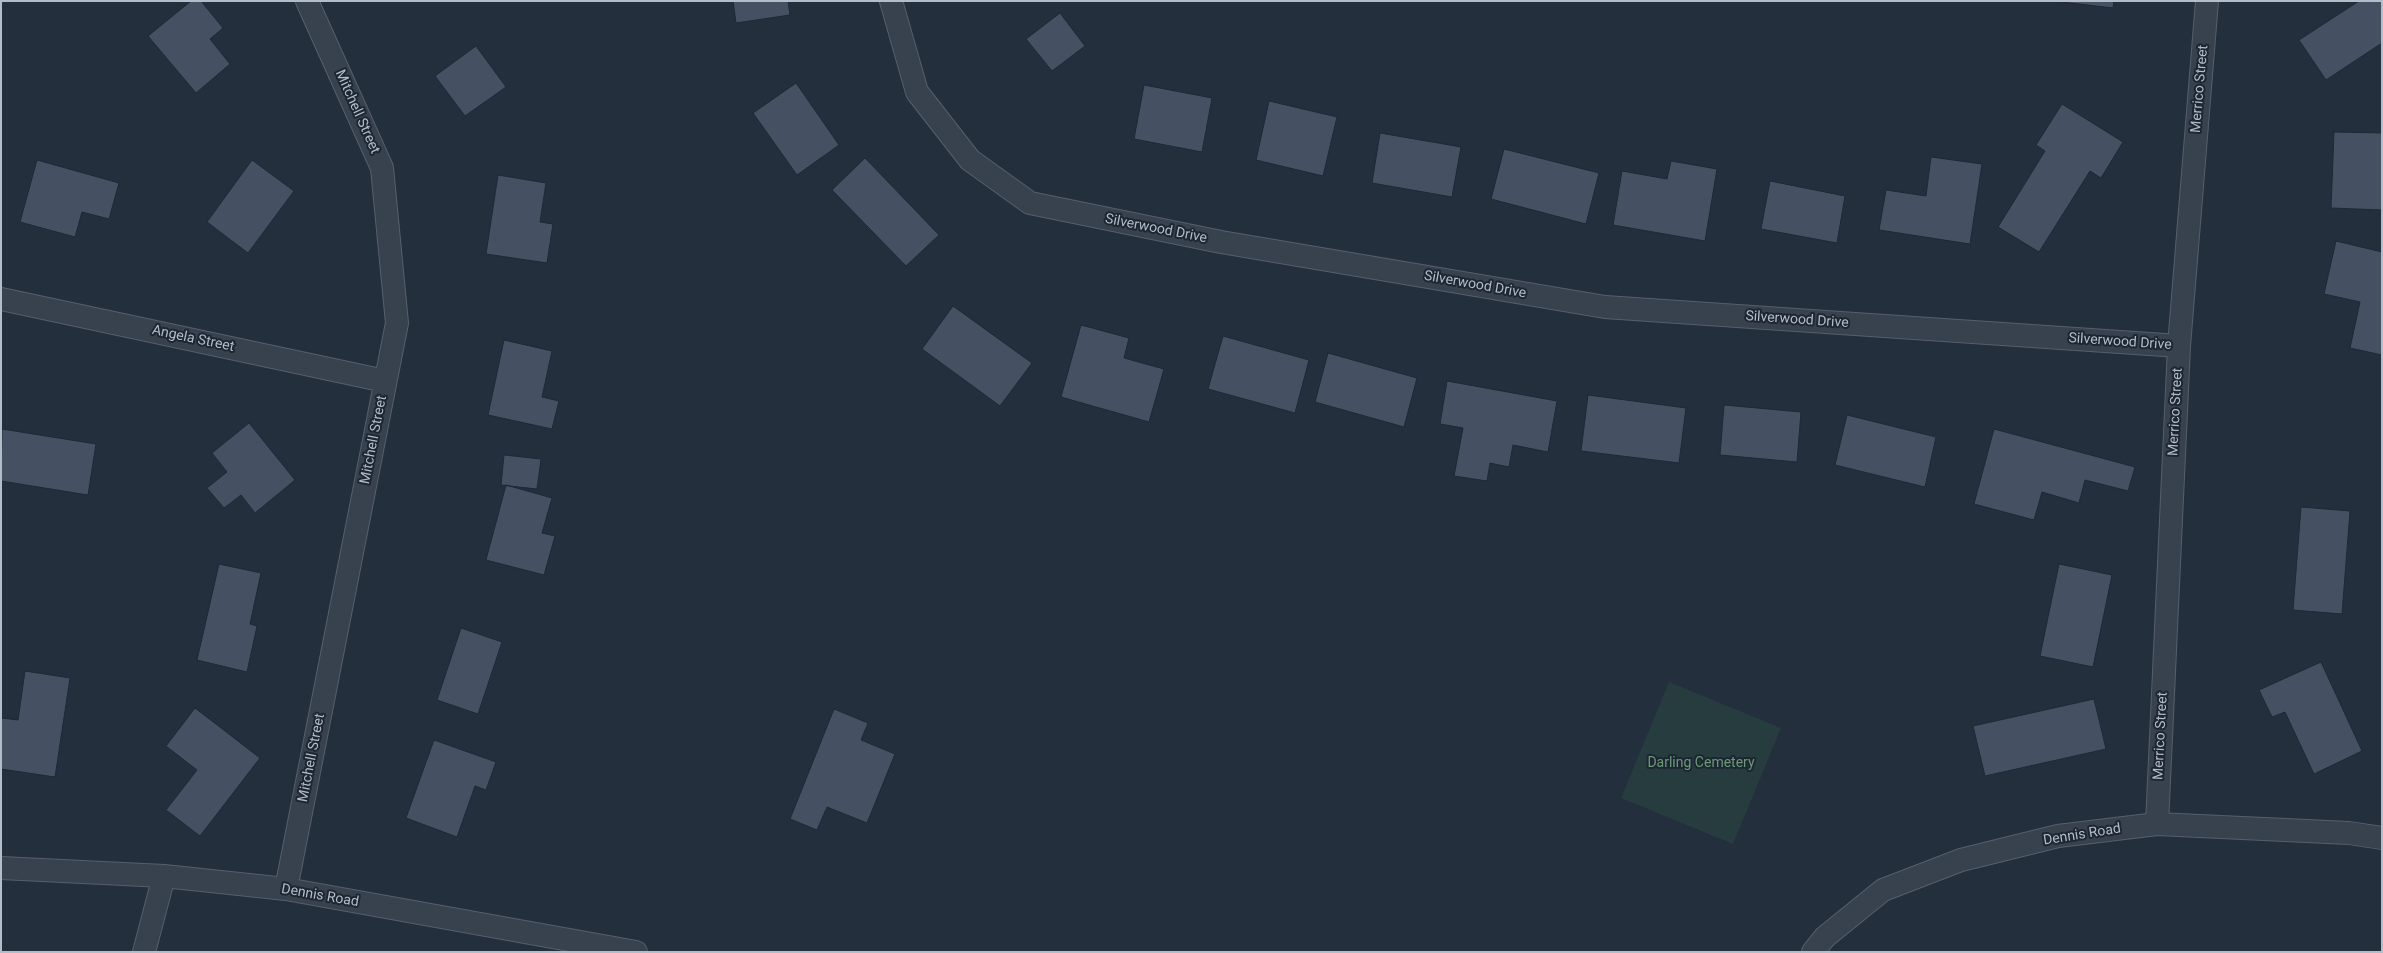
<!DOCTYPE html>
<html>
<head>
<meta charset="utf-8">
<style>
  body { margin:0 }
  #map { position:relative; width:2383px; height:953px; overflow:hidden; background:#242f3e; font-family:Roboto,sans-serif }
  canvas { display:block }
  .frame { position:absolute; inset:0; border:2px solid #b4bcc9; pointer-events:none }
</style>
</head>
<body>
<div id="map">
<canvas width="2383" height="953"></canvas>
<div class="frame"></div>
</div>
<script>
const g = document.querySelector('canvas').getContext('2d');
g.lineJoin = 'round';
function fill(path, color) {
  g.fillStyle = color;
  g.fill(path, 'evenodd');
}
function toPath(rows) {
  const path = new Path2D();
  for (const r of rows) {
    path.moveTo(r[0], r[1]);
    for (let i = 2; i < r.length; i += 2) path.lineTo(r[i], r[i + 1]);
  }
  return path;
}
function trace(path, color, width, dash) {
  g.strokeStyle = color;
  g.lineWidth = width;
  g.lineCap = dash ? 'butt' : 'round';
  g.setLineDash(dash || []);
  g.stroke(path);
}
function drawText(font, color, halo, rows, align = 'center') {
  g.font = font + ' Roboto,sans-serif';
  g.lineWidth = 4;
  g.setLineDash([]);
  g.textBaseline = 'middle';
  g.strokeStyle = halo;
  g.fillStyle = color;
  for (const [text, x, y, turn = 0] of rows) {
    g.save();
    g.translate(x, y);
    g.rotate((+turn || 0) * Math.PI / 180);
    g.textAlign = isNaN(turn) ? turn : align;
    if (halo) g.strokeText(text, 0, 0);
    g.fillText(text, 0, 0);
    g.restore();
  }
}
fill(toPath([
  [1669,682,1781,728,1733,844,1621,798]
]), '#263c3f');
const building = toPath([
  [191,1,201,1,223,28,210,39,230,64,196,93,148,36,191,1],
  [733,1,788,1,790,15,736,23,733,1],
  [2053,1,2114,1,2113,8,2053,1],
  [2359,1,2382,1,2382,43,2326,80,2299,40,2359,1],
  [1060,13,1085,46,1052,71,1026,39,1060,13],
  [476,46,506,87,465,116,435,76,476,46],
  [796,83,839,145,797,175,753,113,796,83],
  [1144,85,1212,98,1202,152,1134,139,1144,85],
  [1269,101,1337,117,1323,176,1256,160,1269,101],
  [2062,104,2123,142,2101,178,2090,171,2039,252,1998,227,2045,151,2036,145,2062,104],
  [2334,132,2382,133,2382,210,2331,208,2334,132],
  [1380,133,1461,147,1452,197,1372,183,1380,133],
  [1504,149,1599,173,1586,224,1491,199,1504,149],
  [1931,157,1982,164,1970,244,1879,230,1886,190,1926,196,1931,157],
  [865,158,939,235,906,266,832,190,865,158],
  [37,160,119,183,109,219,82,212,75,237,20,222,37,160],
  [252,160,294,191,248,253,207,222,252,160],
  [1671,161,1717,169,1705,241,1613,225,1622,171,1667,179,1671,161],
  [498,175,546,183,540,222,553,224,547,263,486,254,498,175],
  [1770,181,1845,196,1837,243,1761,229,1770,181],
  [2336,241,2382,252,2382,355,2350,348,2360,302,2324,294,2336,241],
  [953,306,1032,363,1000,406,922,349,953,306],
  [1081,325,1129,338,1124,358,1164,369,1149,422,1061,397,1081,325],
  [1223,336,1309,360,1295,413,1208,389,1223,336],
  [504,340,552,351,542,397,559,401,552,429,488,415,504,340],
  [1328,353,1417,378,1404,427,1315,402,1328,353],
  [1447,381,1557,401,1548,452,1513,445,1509,467,1490,463,1487,481,1454,476,1463,428,1440,424,1447,381],
  [1588,395,1686,408,1679,463,1581,451,1588,395],
  [1724,405,1801,412,1797,462,1720,455,1724,405],
  [1847,415,1936,437,1925,487,1835,465,1847,415],
  [249,423,295,480,255,513,241,495,224,508,207,488,227,472,212,453,249,423],
  [2,429,96,444,88,495,1,481,2,429],
  [1994,429,2135,467,2128,491,2085,480,2079,503,2042,492,2034,520,1974,504,1994,429],
  [504,455,541,459,537,489,501,485,504,455],
  [506,485,552,498,542,533,555,536,544,575,486,560,506,485],
  [2301,507,2350,511,2342,614,2293,610,2301,507],
  [219,564,261,573,250,624,257,626,247,672,197,660,219,564],
  [2059,564,2112,575,2093,667,2040,656,2059,564],
  [461,628,502,642,478,714,437,700,461,628],
  [2321,662,2362,751,2314,774,2285,712,2272,717,2259,690,2321,662],
  [25,671,70,678,55,777,1,769,1,718,18,720,25,671],
  [2094,699,2106,749,1985,776,1973,726,2094,699],
  [195,708,260,758,200,836,166,810,197,770,166,746,195,708],
  [834,709,868,723,861,740,895,754,867,823,827,807,817,830,790,819,834,709],
  [434,740,496,762,486,790,475,786,457,837,406,818,434,740]
]);
fill(building, '#455162');
trace(building, '#1f2835', 1);
const street = toPath([
  [891,1,917,92,970,160,1030,203,1221,242,1605,307,2179,346],
  [1,299,385,381],
  [2157,824,2179,346,2207,1],
  [1,868,164,876,286,889,636,952],
  [286,889,397,323,382,168,307,1],
  [144,952,164,876],
  [1813,952,1825,937,1883,890,1961,860,2058,836,2157,824,2349,833,2382,838]
]);
trace(street, '#565f6c', 24);
trace(street, '#38414e', 22);
drawText('14px', '#b4bcc9', '#1d2633', [
  ["Merrico Street",2200,89,-85],
  ["Mitchell Street",357,112,66],
  ["Silverwood Drive",1156,229,11],
  ["Silverwood Drive",1475,285,10],
  ["Silverwood Drive",1797,320,4],
  ["Angela Street",193,339,12],
  ["Silverwood Drive",2120,342,4],
  ["Merrico Street",2176,412,-87],
  ["Mitchell Street",374,440,-79],
  ["Merrico Street",2161,736,-87],
  ["Mitchell Street",312,758,-79],
  ["Dennis Road",2082,835,-9],
  ["Dennis Road",320,896,10]
]);
drawText('14px', '#6b9a76', '#1d2633', [
  ["Darling Cemetery",1701,763]
]);
</script>
</body>
</html>
